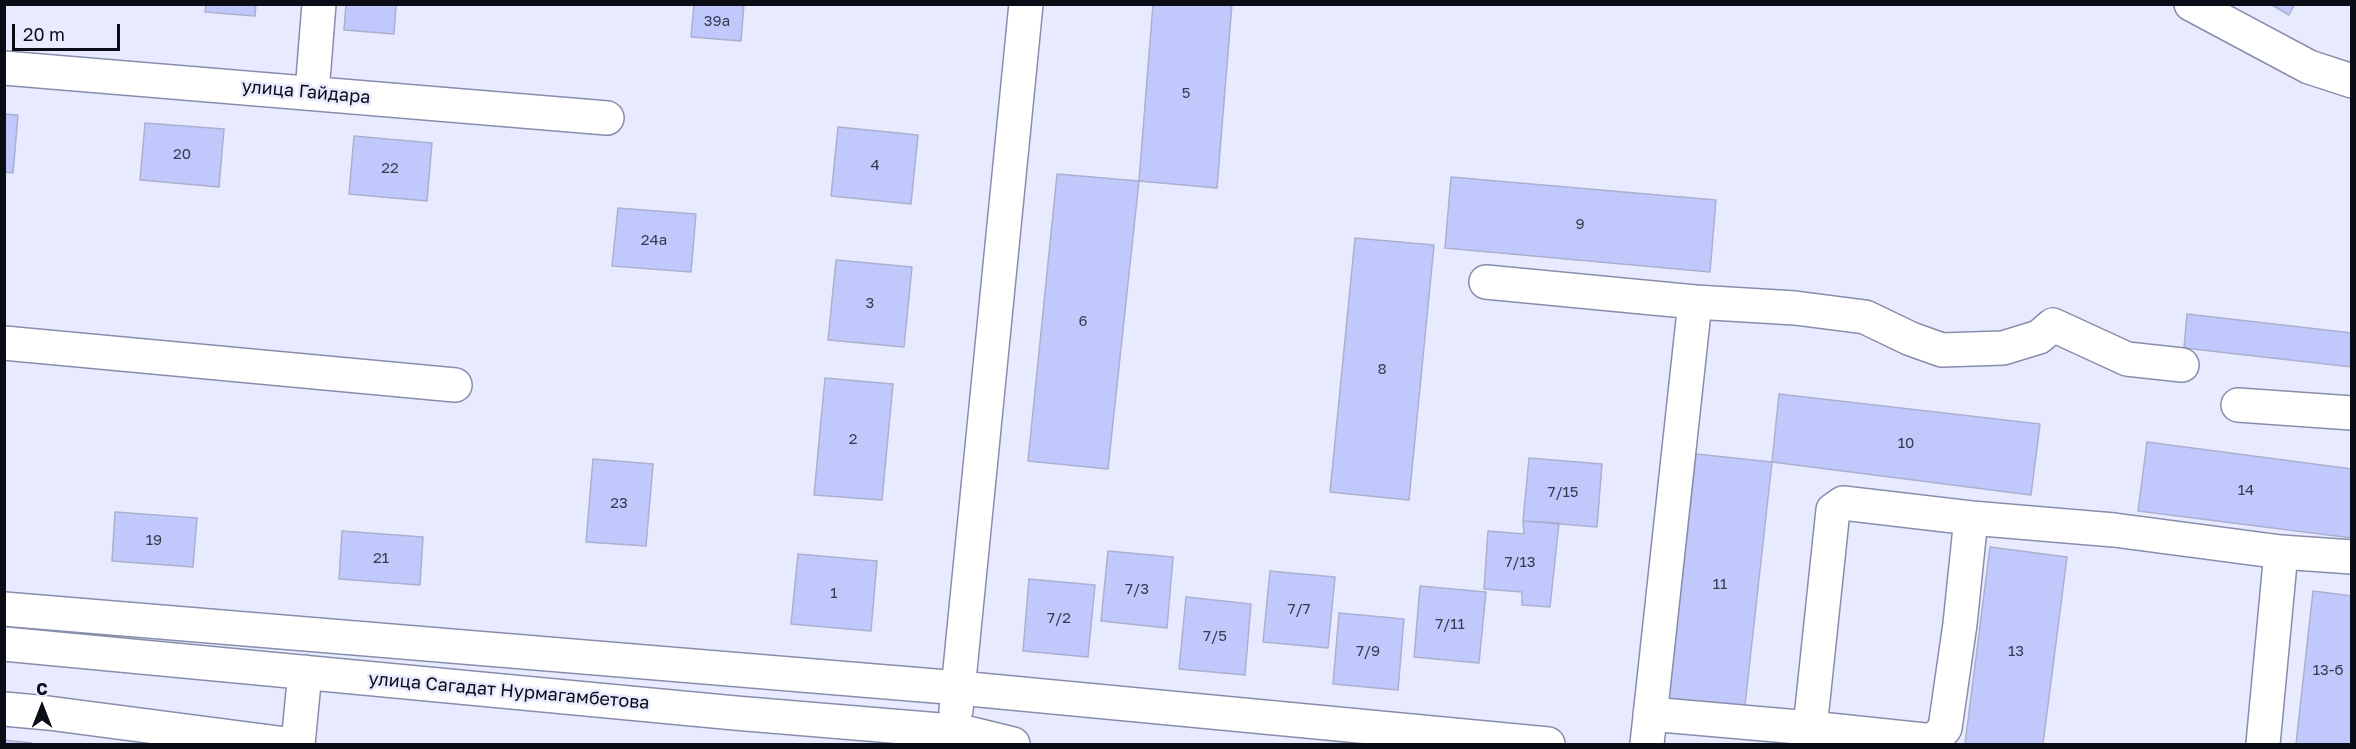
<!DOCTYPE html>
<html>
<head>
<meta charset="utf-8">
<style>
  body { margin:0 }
  #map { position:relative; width:2356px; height:749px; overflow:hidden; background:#e8ebff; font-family:"Golos Text",sans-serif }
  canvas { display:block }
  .frame { position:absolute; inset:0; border:6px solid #0a0c16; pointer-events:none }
  .north { position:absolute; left:12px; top:677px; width:60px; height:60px; -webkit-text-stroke:4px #e8ebff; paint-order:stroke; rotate:0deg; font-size:16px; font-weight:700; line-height:24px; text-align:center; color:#0a0c16 }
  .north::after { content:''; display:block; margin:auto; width:21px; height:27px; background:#0a0c16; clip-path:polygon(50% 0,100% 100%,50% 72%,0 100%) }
  .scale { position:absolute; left:12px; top:24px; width:108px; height:27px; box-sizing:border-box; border:3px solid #0a0c16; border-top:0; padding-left:8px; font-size:18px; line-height:21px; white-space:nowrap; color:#0a0c16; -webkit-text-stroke:4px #e8ebff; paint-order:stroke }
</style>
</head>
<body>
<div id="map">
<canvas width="2356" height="749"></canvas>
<div class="frame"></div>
<div class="north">С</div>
<div class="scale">20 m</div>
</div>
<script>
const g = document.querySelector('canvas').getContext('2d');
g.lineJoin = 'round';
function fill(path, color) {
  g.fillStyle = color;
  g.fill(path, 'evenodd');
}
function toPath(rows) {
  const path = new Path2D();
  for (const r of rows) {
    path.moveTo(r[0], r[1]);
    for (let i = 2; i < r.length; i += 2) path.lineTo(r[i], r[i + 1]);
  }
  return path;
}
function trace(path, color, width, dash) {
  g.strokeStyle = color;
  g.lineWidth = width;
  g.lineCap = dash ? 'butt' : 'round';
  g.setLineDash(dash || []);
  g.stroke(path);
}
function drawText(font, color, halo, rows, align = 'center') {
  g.font = font + ' "Golos Text",sans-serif';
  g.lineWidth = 5;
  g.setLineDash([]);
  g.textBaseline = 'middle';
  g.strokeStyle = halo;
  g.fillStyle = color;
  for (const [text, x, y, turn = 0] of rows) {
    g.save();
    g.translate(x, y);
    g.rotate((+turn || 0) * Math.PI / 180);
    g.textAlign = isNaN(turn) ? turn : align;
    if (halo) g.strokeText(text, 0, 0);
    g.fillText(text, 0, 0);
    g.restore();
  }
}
const building = toPath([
  [206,4,256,4,255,16,205,12,206,4],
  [346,4,396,4,394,34,344,30,346,4],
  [694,4,744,4,741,41,691,37,694,4],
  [1153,4,1232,4,1217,188,1139,181,1153,4],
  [2270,4,2295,4,2289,15,2270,4],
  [4,114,18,115,13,173,4,172,4,114],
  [145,123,224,129,219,187,140,180,145,123],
  [838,127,918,135,911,204,831,196,838,127],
  [354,136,432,143,427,201,349,194,354,136],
  [1057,174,1139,181,1108,469,1028,461,1057,174],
  [1451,177,1716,200,1710,272,1445,248,1451,177],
  [618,208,696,214,691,272,612,266,618,208],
  [1355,238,1434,245,1409,500,1330,492,1355,238],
  [836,260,912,267,904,347,828,340,836,260],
  [2187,314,2352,333,2352,367,2184,348,2187,314],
  [825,378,893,384,882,500,814,495,825,378],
  [1779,394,2040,424,2031,495,1772,462,1779,394],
  [2147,442,2352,469,2352,538,2138,511,2147,442],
  [1696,454,1772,462,1744,714,1668,706,1696,454],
  [1529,458,1602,464,1597,527,1523,521,1529,458],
  [593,459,653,464,646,546,586,542,593,459],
  [115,512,197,518,193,567,112,561,115,512],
  [1523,521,1559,523,1550,607,1522,605,1522,592,1484,589,1488,531,1524,534,1523,521],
  [342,531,423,537,420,585,339,579,342,531],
  [1990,547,2067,557,2043,744,1965,744,1990,547],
  [1108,551,1173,557,1167,628,1101,621,1108,551],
  [798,554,877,561,871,631,791,624,798,554],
  [1270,571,1335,577,1328,648,1263,642,1270,571],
  [1029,579,1095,585,1088,657,1023,651,1029,579],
  [1420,586,1486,592,1479,663,1414,657,1420,586],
  [2313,591,2352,596,2352,744,2296,744,2313,591],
  [1186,597,1251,604,1245,675,1179,669,1186,597],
  [1339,613,1404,619,1398,690,1333,684,1339,613],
  [4,740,32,743,32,744,4,744,4,740]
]);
fill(building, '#c0c8fc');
trace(building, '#abb0cf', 1.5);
const minor = toPath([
  [2191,4,2309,67,2352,81],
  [4,68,607,118],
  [312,92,319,4],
  [1486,282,1695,302,1795,308,1865,317,1911,339,1942,350,2003,348,2039,337,2053,325,2127,359,2182,365],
  [4,343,455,385],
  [2238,405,2352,413],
  [2281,552,2352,557],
  [4,609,959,688,1548,744],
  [4,644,735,713,964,732,1013,744],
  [4,709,48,713,286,744],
  [956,710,1026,4],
  [1650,714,1810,728,1833,510,1843,503,1971,518,2114,530,2281,552,2263,744],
  [1810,728,1934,741,1945,728,1960,624,1971,518],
  [298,744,305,672],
  [1647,744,1695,302]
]);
trace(minor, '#888dab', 36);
trace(minor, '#fff', 33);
drawText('15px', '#383b50', null, [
  ["39а",717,21],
  ["5",1186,93],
  ["20",182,154],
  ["4",875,165],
  ["22",390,168],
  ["9",1580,224],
  ["24а",654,240],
  ["3",870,303],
  ["6",1083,321],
  ["8",1382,369],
  ["2",853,439],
  ["10",1906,443],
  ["14",2246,490],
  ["7/15",1563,492],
  ["23",619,503],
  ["19",154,540],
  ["21",381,558],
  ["7/13",1520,562],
  ["11",1720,584],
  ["7/3",1137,589],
  ["1",834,593],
  ["7/7",1299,609],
  ["7/2",1059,618],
  ["7/11",1450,624],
  ["7/5",1215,636],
  ["7/9",1368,651],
  ["13",2016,651],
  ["13-б",2328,670]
]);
drawText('18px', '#0a0c16', '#e8ebff', [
  ["улица Гайдара",306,92,5],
  ["улица Сагадат Нурмагамбетова",509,691,5]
]);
</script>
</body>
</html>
